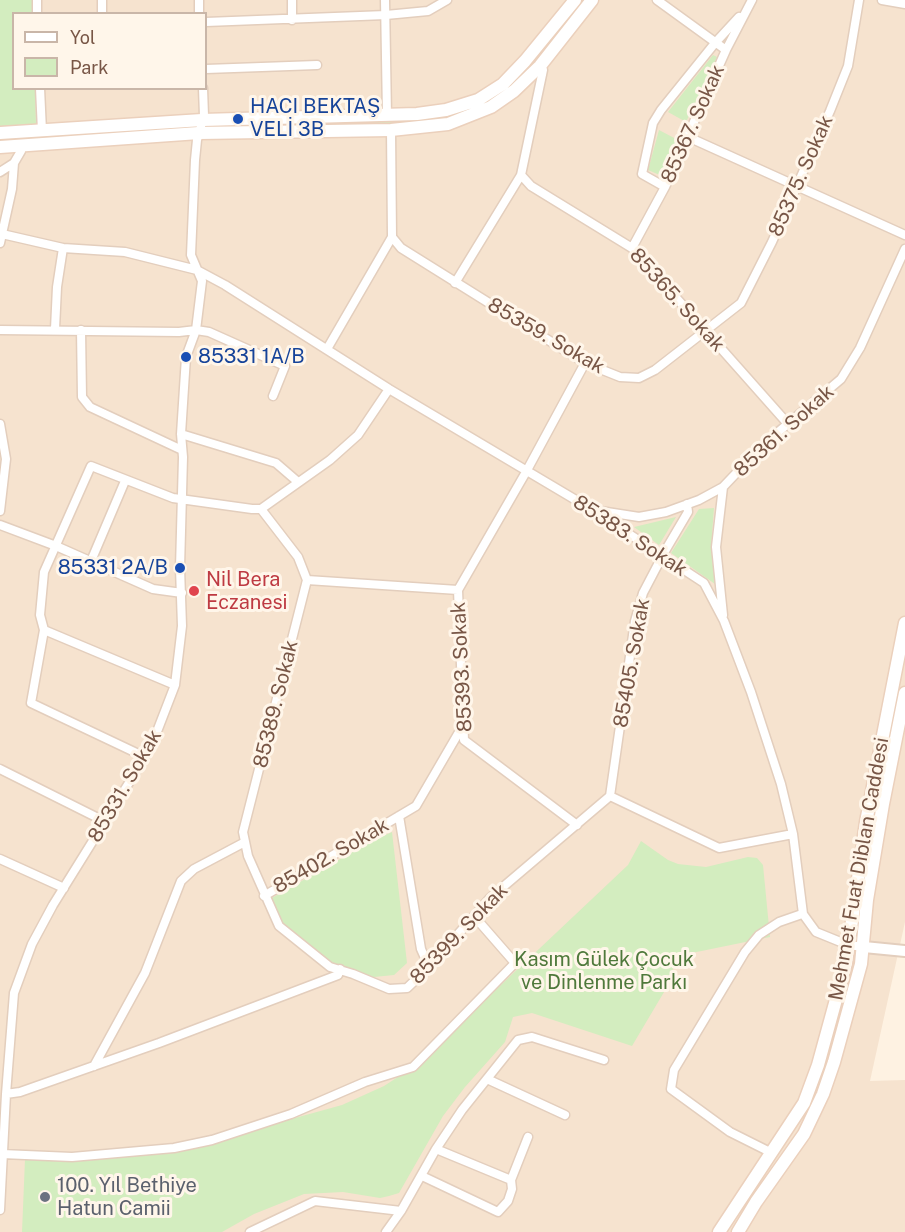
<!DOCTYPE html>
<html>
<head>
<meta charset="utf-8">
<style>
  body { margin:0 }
  #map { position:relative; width:905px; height:1232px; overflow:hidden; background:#fef2e2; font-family:"Public Sans",sans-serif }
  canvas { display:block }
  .legend { position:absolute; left:12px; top:12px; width:195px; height:78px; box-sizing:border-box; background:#fff6ea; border:2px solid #c9b6a8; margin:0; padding:8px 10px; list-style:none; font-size:18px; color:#785646 }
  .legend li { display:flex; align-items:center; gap:12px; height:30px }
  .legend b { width:30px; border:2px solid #c9b6a8 }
</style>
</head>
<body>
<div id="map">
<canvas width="905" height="1232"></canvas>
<ul class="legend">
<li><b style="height:8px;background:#fff"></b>Yol</li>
<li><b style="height:16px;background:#d3edbf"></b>Park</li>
</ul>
</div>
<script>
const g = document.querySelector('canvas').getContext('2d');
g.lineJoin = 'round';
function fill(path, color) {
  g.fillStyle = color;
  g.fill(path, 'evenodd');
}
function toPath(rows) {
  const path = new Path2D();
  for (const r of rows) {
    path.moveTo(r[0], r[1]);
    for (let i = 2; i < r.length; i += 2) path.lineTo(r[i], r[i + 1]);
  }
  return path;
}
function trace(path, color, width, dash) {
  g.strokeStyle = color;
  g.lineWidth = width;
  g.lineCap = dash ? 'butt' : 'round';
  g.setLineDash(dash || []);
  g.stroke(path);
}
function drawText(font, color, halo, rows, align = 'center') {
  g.font = font + ' "Public Sans",sans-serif';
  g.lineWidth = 6;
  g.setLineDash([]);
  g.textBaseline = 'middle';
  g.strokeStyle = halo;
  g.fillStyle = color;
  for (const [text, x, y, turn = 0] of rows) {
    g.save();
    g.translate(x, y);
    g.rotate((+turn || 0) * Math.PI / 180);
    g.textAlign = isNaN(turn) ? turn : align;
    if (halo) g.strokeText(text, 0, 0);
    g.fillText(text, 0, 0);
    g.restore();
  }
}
fill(toPath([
  [0,0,905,0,905,922,870,1081,905,1080,905,1232,0,1232],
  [14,14,206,14,206,88,14,88]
]), '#f6e3cf');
fill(toPath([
  [0,0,33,0,33,13,14,14,14,88,35,89,36,124,0,127],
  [581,0,586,0,532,68,512,87,489,103,448,118,414,123,350,125,216,127,214,125,350,121,487,100],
  [713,55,717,57,686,122,668,112],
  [659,130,678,140,662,176,648,170],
  [714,508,711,548,715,584,671,553,699,509],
  [676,517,659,545,634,527],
  [392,832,407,963,394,975,374,977,341,969,308,947,279,924,270,899,370,842],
  [641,841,668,860,678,864,706,867,748,857,757,858,763,865,770,937,677,956,667,987,632,1046,532,1013,513,1017,505,1042,465,1087,443,1116,399,1193,389,1196,380,1198,343,1192,304,1194,254,1214,222,1232,22,1232,25,1159,84,1161,183,1149,342,1105,384,1086,415,1066,628,865]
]), '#d3edbf');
const minor = toPath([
  [37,0,37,14],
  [102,0,102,14],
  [199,0,199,14],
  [292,0,292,20],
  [385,0,387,115],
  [657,0,726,50],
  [882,0,905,4],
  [206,22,386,15,428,11,447,0],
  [206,69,317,65],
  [40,88,42,131],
  [688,137,905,235],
  [0,172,14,163],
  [521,175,531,186,632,248,788,424],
  [665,187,642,174,653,123,661,110,715,43,739,17],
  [2,234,63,248,125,252,197,270,225,285,389,389,591,509,704,583,724,621,751,692,781,784,793,834,803,914,816,932,848,945,864,947],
  [392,237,401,248,585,363,620,377,639,378,655,370,741,303,772,242,830,111,848,66,859,0],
  [0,243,12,189,14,163,21,151,22,146],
  [632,248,665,187,726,50,752,0],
  [455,283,521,175,543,70,540,66],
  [55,329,57,287,63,248],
  [0,330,179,332,196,330,209,332,285,366,273,396],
  [81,330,82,397,90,407,182,450],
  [327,349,392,237,391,130],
  [0,424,6,459,0,511],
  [181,434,276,463,298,482],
  [723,487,716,547,723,615],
  [261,509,298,557,307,580,243,832,248,856,279,926,330,967,353,974,389,989,407,988,429,967,490,898,610,796],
  [594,510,639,517,666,512,699,500,723,487,764,444,841,379,860,348,905,249],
  [0,525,56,546,153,589,182,593],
  [91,561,125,481],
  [307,580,458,590],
  [44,630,175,685],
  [145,757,31,703,44,630,40,615,44,572,91,466,173,498,252,509,261,509,330,460,358,435,389,389],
  [0,769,106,822],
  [610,796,635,621,643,593,665,551,688,512,687,504],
  [610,796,719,848,793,834],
  [399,816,421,949,429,967],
  [577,825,464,740,458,590,526,472,585,363],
  [0,859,64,888],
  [264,896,416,806,462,727],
  [94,1066,145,973,181,881,194,869,245,842],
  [487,1079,565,1115],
  [6,1094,20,1092,159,1043,338,975,340,969],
  [436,1149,511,1180],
  [772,1153,730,1132,671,1089,674,1070,745,952,759,935,779,922,802,914],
  [2,1154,72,1157,174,1148,212,1140,291,1114,365,1082,413,1067,515,963,474,916],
  [422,1176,498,1212,508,1201,512,1189,511,1180,528,1137],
  [0,1210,6,1094,14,993,32,944,53,905,145,757,158,729,175,685,182,626,180,568,183,457,181,434,186,357,196,330,202,281,191,255,195,160,197,140,204,116,203,88],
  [250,1232,315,1201,401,1211,436,1149,462,1110,518,1040,532,1037,604,1060],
  [386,1232,401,1211]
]);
const tertiary = toPath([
  [864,947,905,951]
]);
const secondary = toPath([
  [0,133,202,120,417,114,446,110,478,100,503,84,525,61,575,0],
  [0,147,199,133,391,130,448,124,491,107,514,91,540,66,592,0],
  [719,1232,804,1103,818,1065,846,963,866,822,905,623],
  [738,1232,756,1202,804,1134,823,1094,834,1062,861,964,867,900,883,804,905,693]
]);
trace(minor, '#e3cebd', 11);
trace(tertiary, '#e3cebd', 14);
trace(secondary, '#ebd0bc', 15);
trace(minor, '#fff', 8);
trace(tertiary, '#fff', 10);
trace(secondary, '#fff', 12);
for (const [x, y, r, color] of [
  [238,119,6,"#1a4fb4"],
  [186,357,6,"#1a4fb4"],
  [180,568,6,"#1a4fb4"],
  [194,591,6,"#e0444e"],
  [45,1197,6,"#6b7280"]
]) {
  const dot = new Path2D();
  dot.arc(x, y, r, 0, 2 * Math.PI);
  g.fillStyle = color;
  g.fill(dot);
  trace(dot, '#fff6ea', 2);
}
drawText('20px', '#164399', '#fff6ea', [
  ["HACI BEKTAŞ",250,107],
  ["VELİ 3B",250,130],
  ["85331 1A/B",198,357],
  ["85331 2A/B",168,568,"right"]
], 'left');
drawText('20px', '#785646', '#fff6ea', [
  ["85367. Sokak",693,124,-66],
  ["85375. Sokak",801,176,-66],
  ["85365. Sokak",677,300,48],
  ["85359. Sokak",546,336,30],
  ["85361. Sokak",784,431,-42],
  ["85383. Sokak",630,536,33],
  ["85405. Sokak",632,663,-80],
  ["85393. Sokak",462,667,-93],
  ["85389. Sokak",276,704,-76],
  ["85331. Sokak",125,786,-60],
  ["85402. Sokak",331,856,-30],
  ["Mehmet Fuat Diblan Caddesi",859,869,-80],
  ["85399. Sokak",459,934,-46]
]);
drawText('20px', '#be3a42', '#fff6ea', [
  ["Nil Bera",206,580],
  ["Eczanesi",206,603]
], 'left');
drawText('20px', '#4f793b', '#fff6ea', [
  ["Kasım Gülek Çocuk",604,960],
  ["ve Dinlenme Parkı",604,983]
]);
drawText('20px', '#5b616d', '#fff6ea', [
  ["100. Yıl Bethiye",57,1186],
  ["Hatun Camii",57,1209]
], 'left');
</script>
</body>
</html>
